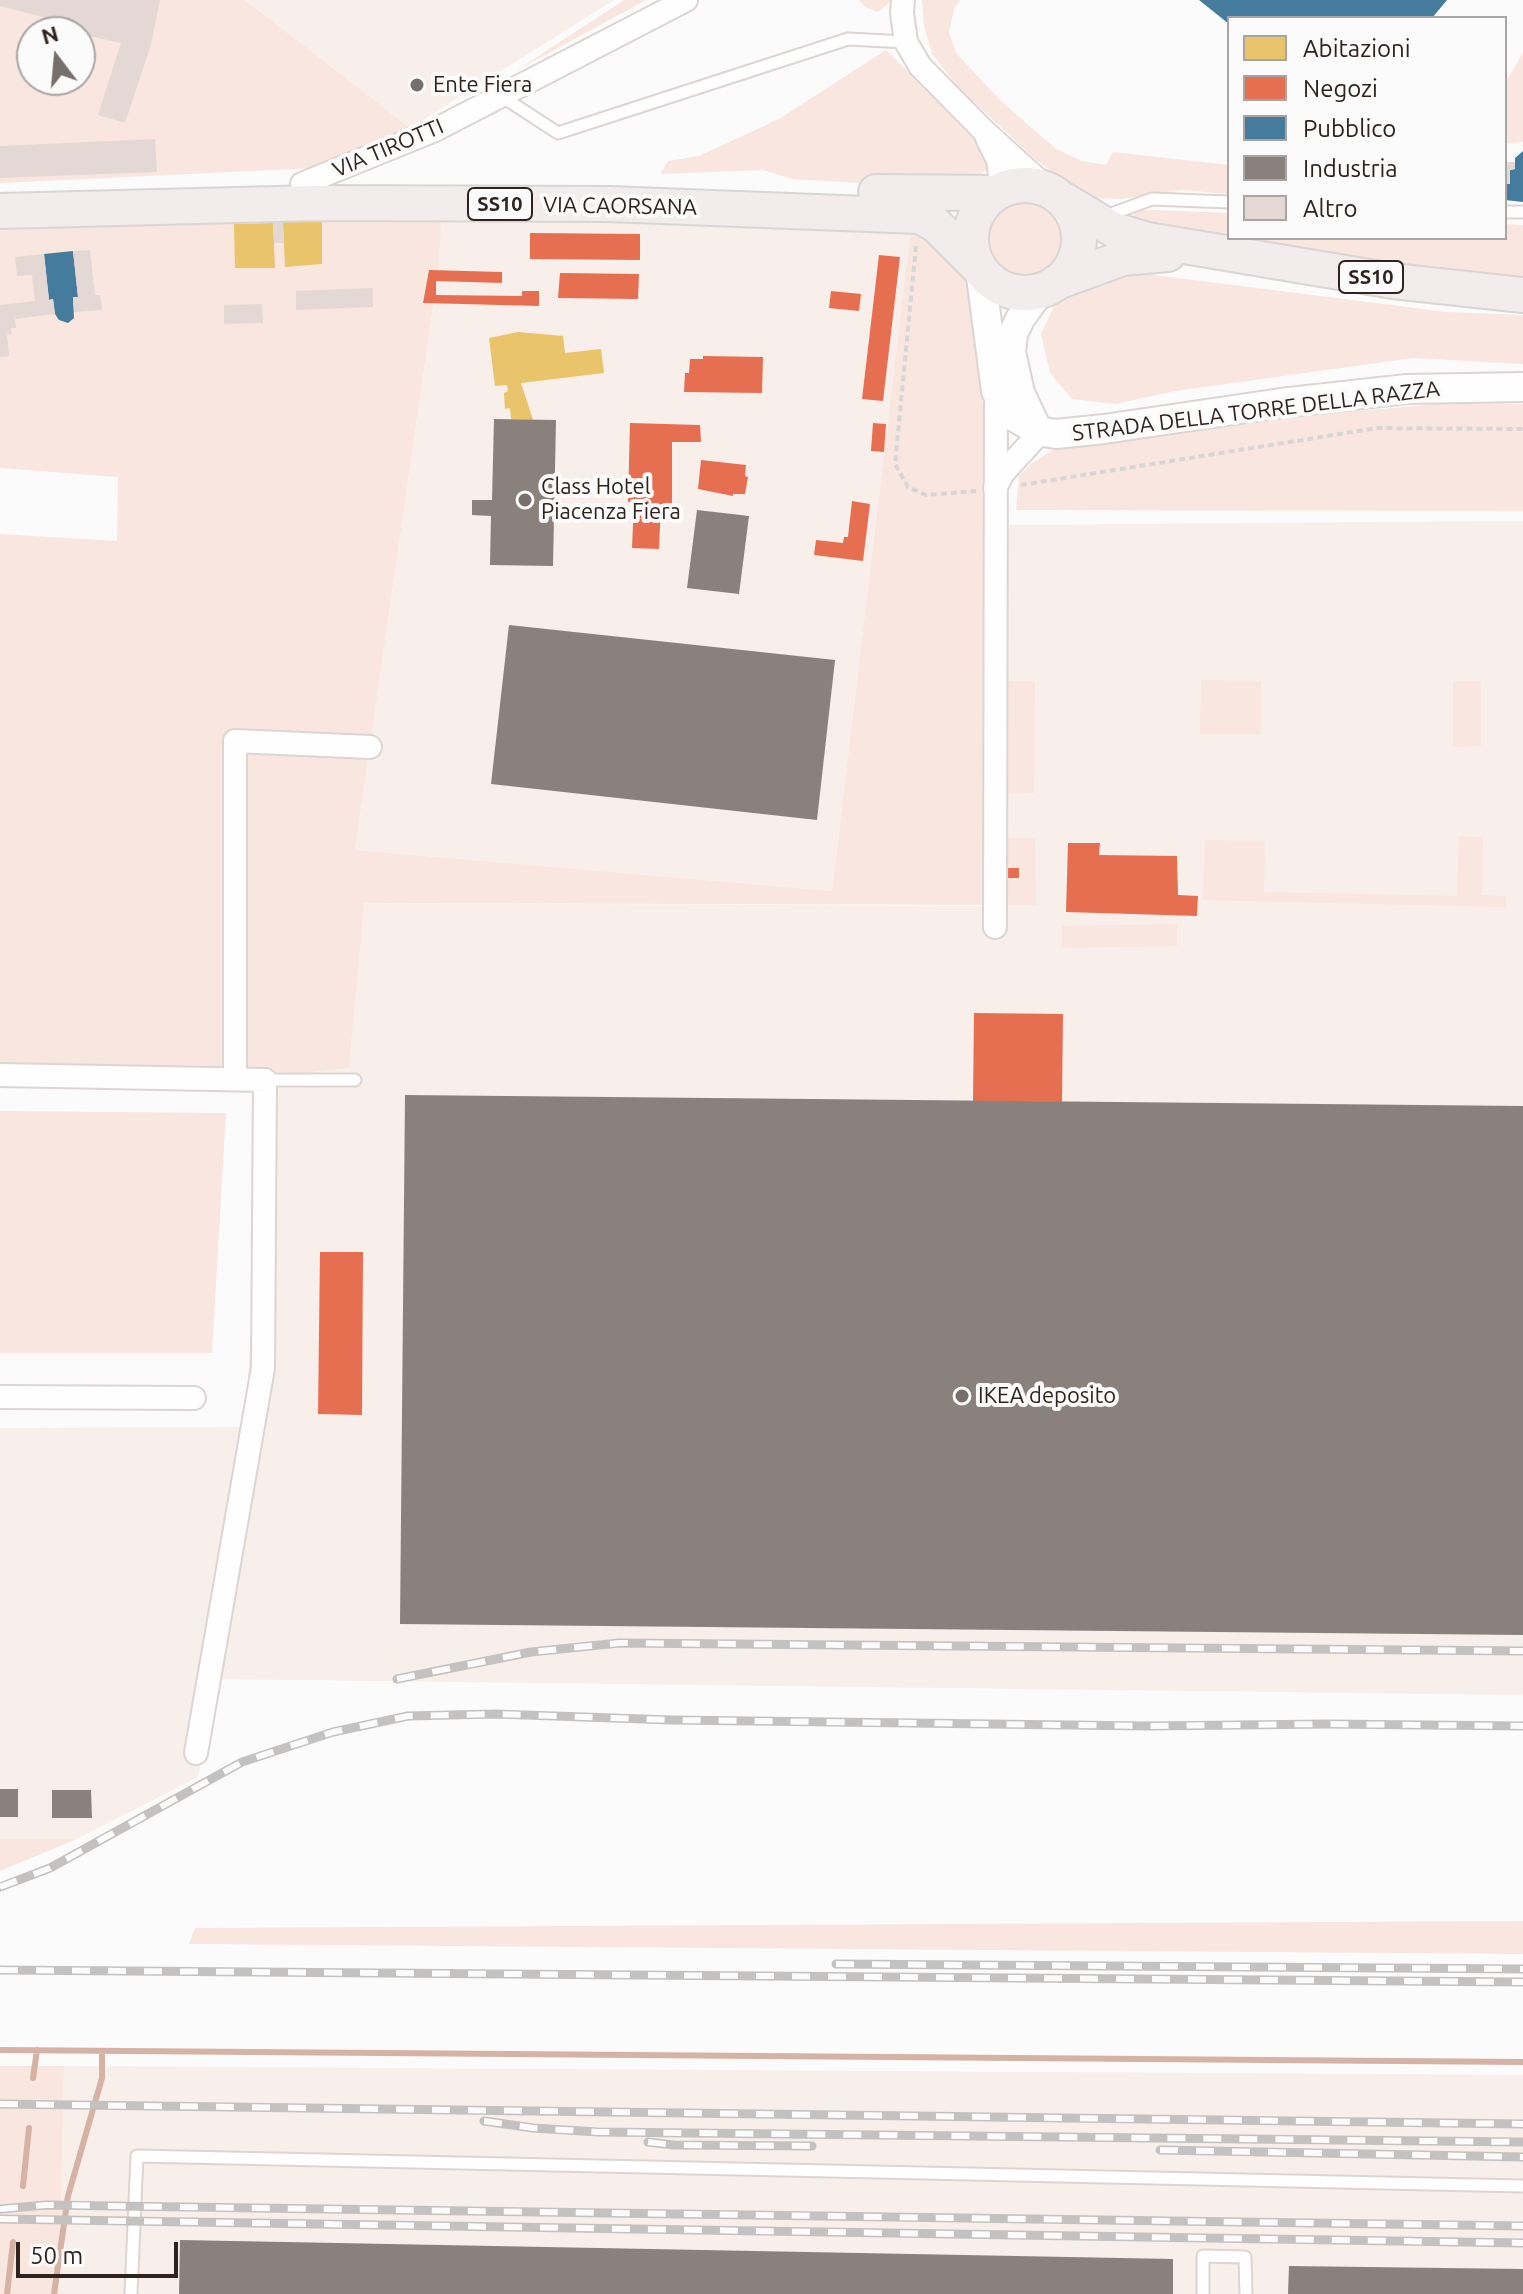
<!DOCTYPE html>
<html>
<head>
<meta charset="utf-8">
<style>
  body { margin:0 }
  #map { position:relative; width:1523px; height:2294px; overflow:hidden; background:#fbfbfb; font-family:Ubuntu,sans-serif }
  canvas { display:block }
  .legend { position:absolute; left:1227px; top:16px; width:280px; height:224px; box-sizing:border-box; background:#fbfbfb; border:2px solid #aaa5a2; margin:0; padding:10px 14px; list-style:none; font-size:24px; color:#30231d }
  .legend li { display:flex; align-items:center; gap:16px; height:40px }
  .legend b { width:40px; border:2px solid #aaa5a2 }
  .north { position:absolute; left:16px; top:16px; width:80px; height:80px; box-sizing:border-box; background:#fbfbfb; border:2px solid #aaa5a2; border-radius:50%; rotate:344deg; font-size:22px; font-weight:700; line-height:32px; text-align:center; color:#30231d }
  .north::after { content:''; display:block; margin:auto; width:28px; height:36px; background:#776f6b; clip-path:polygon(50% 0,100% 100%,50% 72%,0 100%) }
  .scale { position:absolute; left:16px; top:2242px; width:162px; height:36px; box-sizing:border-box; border:4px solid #30231d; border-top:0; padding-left:10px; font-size:24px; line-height:28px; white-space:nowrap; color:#30231d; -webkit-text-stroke:6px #fbfbfb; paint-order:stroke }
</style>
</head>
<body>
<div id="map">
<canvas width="1523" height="2294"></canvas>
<ul class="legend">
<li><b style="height:22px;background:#e9c46a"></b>Abitazioni</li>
<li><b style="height:22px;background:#e76f51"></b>Negozi</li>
<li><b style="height:22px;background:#457b9d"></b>Pubblico</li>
<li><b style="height:22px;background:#8a817c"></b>Industria</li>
<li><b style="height:22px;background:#e3d8d4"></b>Altro</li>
</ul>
<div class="north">N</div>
<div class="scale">50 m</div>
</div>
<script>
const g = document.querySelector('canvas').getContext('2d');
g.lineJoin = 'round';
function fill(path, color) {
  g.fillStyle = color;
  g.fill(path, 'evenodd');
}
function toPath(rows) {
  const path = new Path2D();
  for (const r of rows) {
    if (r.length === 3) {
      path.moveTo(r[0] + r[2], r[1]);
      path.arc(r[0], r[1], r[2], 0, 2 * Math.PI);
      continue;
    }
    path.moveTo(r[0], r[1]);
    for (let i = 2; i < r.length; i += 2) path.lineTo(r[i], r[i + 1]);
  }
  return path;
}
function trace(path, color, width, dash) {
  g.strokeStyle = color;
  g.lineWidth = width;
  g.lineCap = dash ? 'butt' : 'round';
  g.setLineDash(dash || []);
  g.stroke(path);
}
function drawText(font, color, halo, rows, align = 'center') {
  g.font = font + ' Ubuntu,sans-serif';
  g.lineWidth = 8;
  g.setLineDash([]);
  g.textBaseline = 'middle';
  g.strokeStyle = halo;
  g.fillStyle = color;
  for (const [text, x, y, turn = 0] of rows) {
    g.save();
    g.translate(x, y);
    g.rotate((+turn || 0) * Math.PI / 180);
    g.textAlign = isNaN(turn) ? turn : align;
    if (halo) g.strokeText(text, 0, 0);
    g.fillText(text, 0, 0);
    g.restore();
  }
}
fill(toPath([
  [245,0,614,0,410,128],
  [442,211,912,219,832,891,355,850,439,265],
  [1523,521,1523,1695,215,1679,198,1777,77,1839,0,1839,0,1428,245,1427,266,1077,349,1068,363,903,992,906,995,525],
  [64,2066,1523,2075,1523,2294,59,2294]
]), '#f8eeea');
fill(toPath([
  [0,0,245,0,410,128,314,168,0,183],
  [32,32,80,32,80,80,32,80],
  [624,0,646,0,514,72],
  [859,0,893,0,878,12,865,7],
  [922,0,960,0,954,9,949,32,956,53,1000,100,1056,149,1082,161,1106,165,1113,152,1229,165,1229,194,1181,190,1121,199,1088,198,1036,160,960,89,932,54,924,26],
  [886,50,979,141,989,168,967,183,912,186,792,179,763,170,660,174,668,161,699,156,779,119],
  [1523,53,1523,142,1505,144,1505,83],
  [1025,239,36],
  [1133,209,1229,213,1229,235,1134,218],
  [442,211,439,265,355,850,832,891,912,219,964,270,976,336,995,525,996,681,1035,681,1034,793,995,794,995,838,1035,838,1036,905,364,903,349,1068,266,1077,0,1075,0,534,117,541,118,477,0,468,0,213],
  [1505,224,1523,225,1523,278,1410,268,1245,238,1505,238],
  [1130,272,1447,312,1523,315,1523,364,1413,358,1176,391,1115,404,1072,399,1050,373,1041,334,1056,302,1083,286],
  [1448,403,1523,404,1523,511,1016,510,1019,476,1032,463,1066,442,1233,422],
  [1201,680,1261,681,1261,734,1200,734],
  [1453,681,1481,681,1481,746,1453,747],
  [1459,836,1483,837,1482,895,1506,896,1506,907,1203,900,1205,840,1265,841,1264,892,1457,896],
  [1177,924,1177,946,1062,948,1062,926],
  [0,1111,226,1113,212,1353,0,1353],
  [0,1839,77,1839,0,1871],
  [1523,1921,1523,1954,189,1944,195,1928],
  [0,2066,64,2066,59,2294,0,2294]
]), '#f9e6de');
fill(toPath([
  [283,222,322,222,322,264,285,267],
  [273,223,275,268,235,268,234,224],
  [518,332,563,336,565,353,601,349,604,373,521,383,533,420,511,419,510,408,505,409,504,393,508,391,507,385,495,386,489,338]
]), '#e9c46a');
fill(toPath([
  [530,233,640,234,640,260,530,259],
  [879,255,900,257,883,401,862,399],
  [429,270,502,272,502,283,436,281,436,295,522,296,522,291,539,291,539,306,423,303],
  [560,273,639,274,638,299,558,298],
  [831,291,861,294,859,311,829,308],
  [703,356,763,357,762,393,684,392,685,373,689,373,690,359,703,359],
  [630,423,700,425,701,442,672,442,672,504,661,504,659,549,632,548,634,502,628,502],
  [873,423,886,424,884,452,871,451],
  [701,460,746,465,745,476,748,477,745,494,733,494,733,496,698,489],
  [852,501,870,504,863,561,814,555,816,540,843,543,844,537,848,537],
  [1068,843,1100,843,1099,855,1177,856,1178,895,1198,896,1197,916,1066,912],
  [1006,868,1019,868,1019,878,1006,878],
  [974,1013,1063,1014,1062,1102,973,1101],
  [320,1252,363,1252,362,1415,318,1414]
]), '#e76f51');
fill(toPath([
  [1199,0,1447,0,1432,18,1229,18,1229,24],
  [1523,151,1523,202,1505,200,1505,184,1510,184,1510,170,1515,169,1515,158],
  [73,251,78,297,73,297,74,318,68,323,59,320,55,314,53,299,49,300,44,254]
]), '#457b9d');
fill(toPath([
  [494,419,556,420,553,566,490,565,491,516,472,515,472,500,492,500],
  [697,510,749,516,739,594,687,588],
  [509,625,835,660,817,820,491,784],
  [405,1095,1523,1106,1523,1635,400,1624],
  [0,1789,18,1789,18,1817,0,1817],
  [52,1790,91,1790,92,1818,52,1818],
  [180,2240,1173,2259,1173,2294,179,2294],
  [1289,2266,1523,2269,1523,2294,1288,2294]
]), '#8a817c');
trace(toPath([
  [0,2050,1523,2062],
  [33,2078,37,2050],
  [23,2186,29,2128],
  [7,2294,13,2242],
  [54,2294,68,2196,102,2078,102,2051]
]), '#d5b2a4', 6);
fill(toPath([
  [0,0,160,0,151,44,125,123,98,115,121,43,80,34,80,32,64,31,66,23,0,6],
  [155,139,157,172,0,178,0,146],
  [1507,162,1515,162,1515,169,1510,170,1510,184,1505,184],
  [283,222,284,243,274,243,273,223],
  [90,250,95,295,100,295,102,310,74,312,73,297,78,297,73,251],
  [44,254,49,300,53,299,55,314,15,319,16,328,11,328,12,334,7,335,9,356,0,357,0,305,35,301,32,275,17,276,15,257],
  [373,288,373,307,296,310,296,291],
  [262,304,263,323,224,324,224,305]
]), '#e3d8d4');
const service = toPath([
  [501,96,558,133,848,39,906,42],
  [1505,212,1523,212],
  [1106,216,1152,199,1229,202],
  [265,1080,355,1080],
  [131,2294,137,2156,1523,2186],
  [1203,2294,1203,2256,1245,2257,1246,2294]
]);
const minor = toPath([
  [903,0,902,13,906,42,920,66,983,130,1049,190],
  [987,138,998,160,1000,176,996,193],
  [302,184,435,130,686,0],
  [995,488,1003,473,1035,438,1038,431],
  [995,927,996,391],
  [0,1075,265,1080,263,1368,196,1753],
  [235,1078,235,741,370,747],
  [0,1397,194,1398]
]);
const tertiary = toPath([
  [980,269,996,391,1008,413,1038,431,1056,434,1104,429,1281,403,1407,389,1523,387],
  [1038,431,1020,393,1011,352,1013,334,1020,319,1040,291]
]);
const primary = toPath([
  [1025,239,54],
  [876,192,996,193],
  [1064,200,1114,230,1148,240,1393,281,1523,295],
  [0,211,316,203,609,204,919,216,935,224,980,269],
  [1057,282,1123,258,1168,254]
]);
trace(service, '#dcd5d2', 15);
trace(minor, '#dcd5d2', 26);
trace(tertiary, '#dcd5d2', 32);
trace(primary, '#d8d6d5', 38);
trace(toPath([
  [916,246,895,464,908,487,926,495,976,491],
  [1021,485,1377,428,1523,429]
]), '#d7d6d6', 4, [6, 4]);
trace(service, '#fefefe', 11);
trace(minor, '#fefefe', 22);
trace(tertiary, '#fefefe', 28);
trace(primary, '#f2edec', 34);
const rail = toPath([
  [397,1679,531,1652,619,1643,1523,1651],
  [0,1887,50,1868,242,1762,333,1732,408,1716,495,1714,672,1720,1148,1726,1328,1724,1523,1726],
  [836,1964,1523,1969],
  [0,1970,1523,1982],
  [0,2104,1523,2124],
  [484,2121,533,2128,598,2132,1523,2142],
  [648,2142,673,2145,812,2146],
  [1160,2150,1523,2157],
  [0,2209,46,2205,1523,2226],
  [0,2219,1523,2243]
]);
trace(rail, '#c3c2c1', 9);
trace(rail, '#fbfbfb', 6, [18]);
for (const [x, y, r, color] of [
  [417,85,8,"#776f6b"],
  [525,500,8,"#776f6b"],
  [962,1396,8,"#776f6b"]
]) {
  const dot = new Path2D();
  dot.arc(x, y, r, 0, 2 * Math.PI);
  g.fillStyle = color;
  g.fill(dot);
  trace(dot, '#fbfbfb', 3);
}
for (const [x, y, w] of [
  [500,204,64],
  [1371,277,64]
]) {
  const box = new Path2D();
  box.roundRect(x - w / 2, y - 16, w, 32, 6);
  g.fillStyle = '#fbfbfb';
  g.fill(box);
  trace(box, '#30231d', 2);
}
drawText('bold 20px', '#30231d', null, [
  ["SS10",500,204],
  ["SS10",1371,277]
]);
drawText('22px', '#30231d', '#fbfbfb', [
  ["Ente Fiera",433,85],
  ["Class Hotel",541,487],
  ["Piacenza Fiera",541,512],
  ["IKEA deposito",978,1396]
], 'left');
drawText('22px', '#30231d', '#fbfbfb', [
  ["VIA TIROTTI",388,148,-23],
  ["VIA CAORSANA",620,206,1],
  ["STRADA DELLA TORRE DELLA RAZZA",1256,411,-7]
]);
</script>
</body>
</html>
